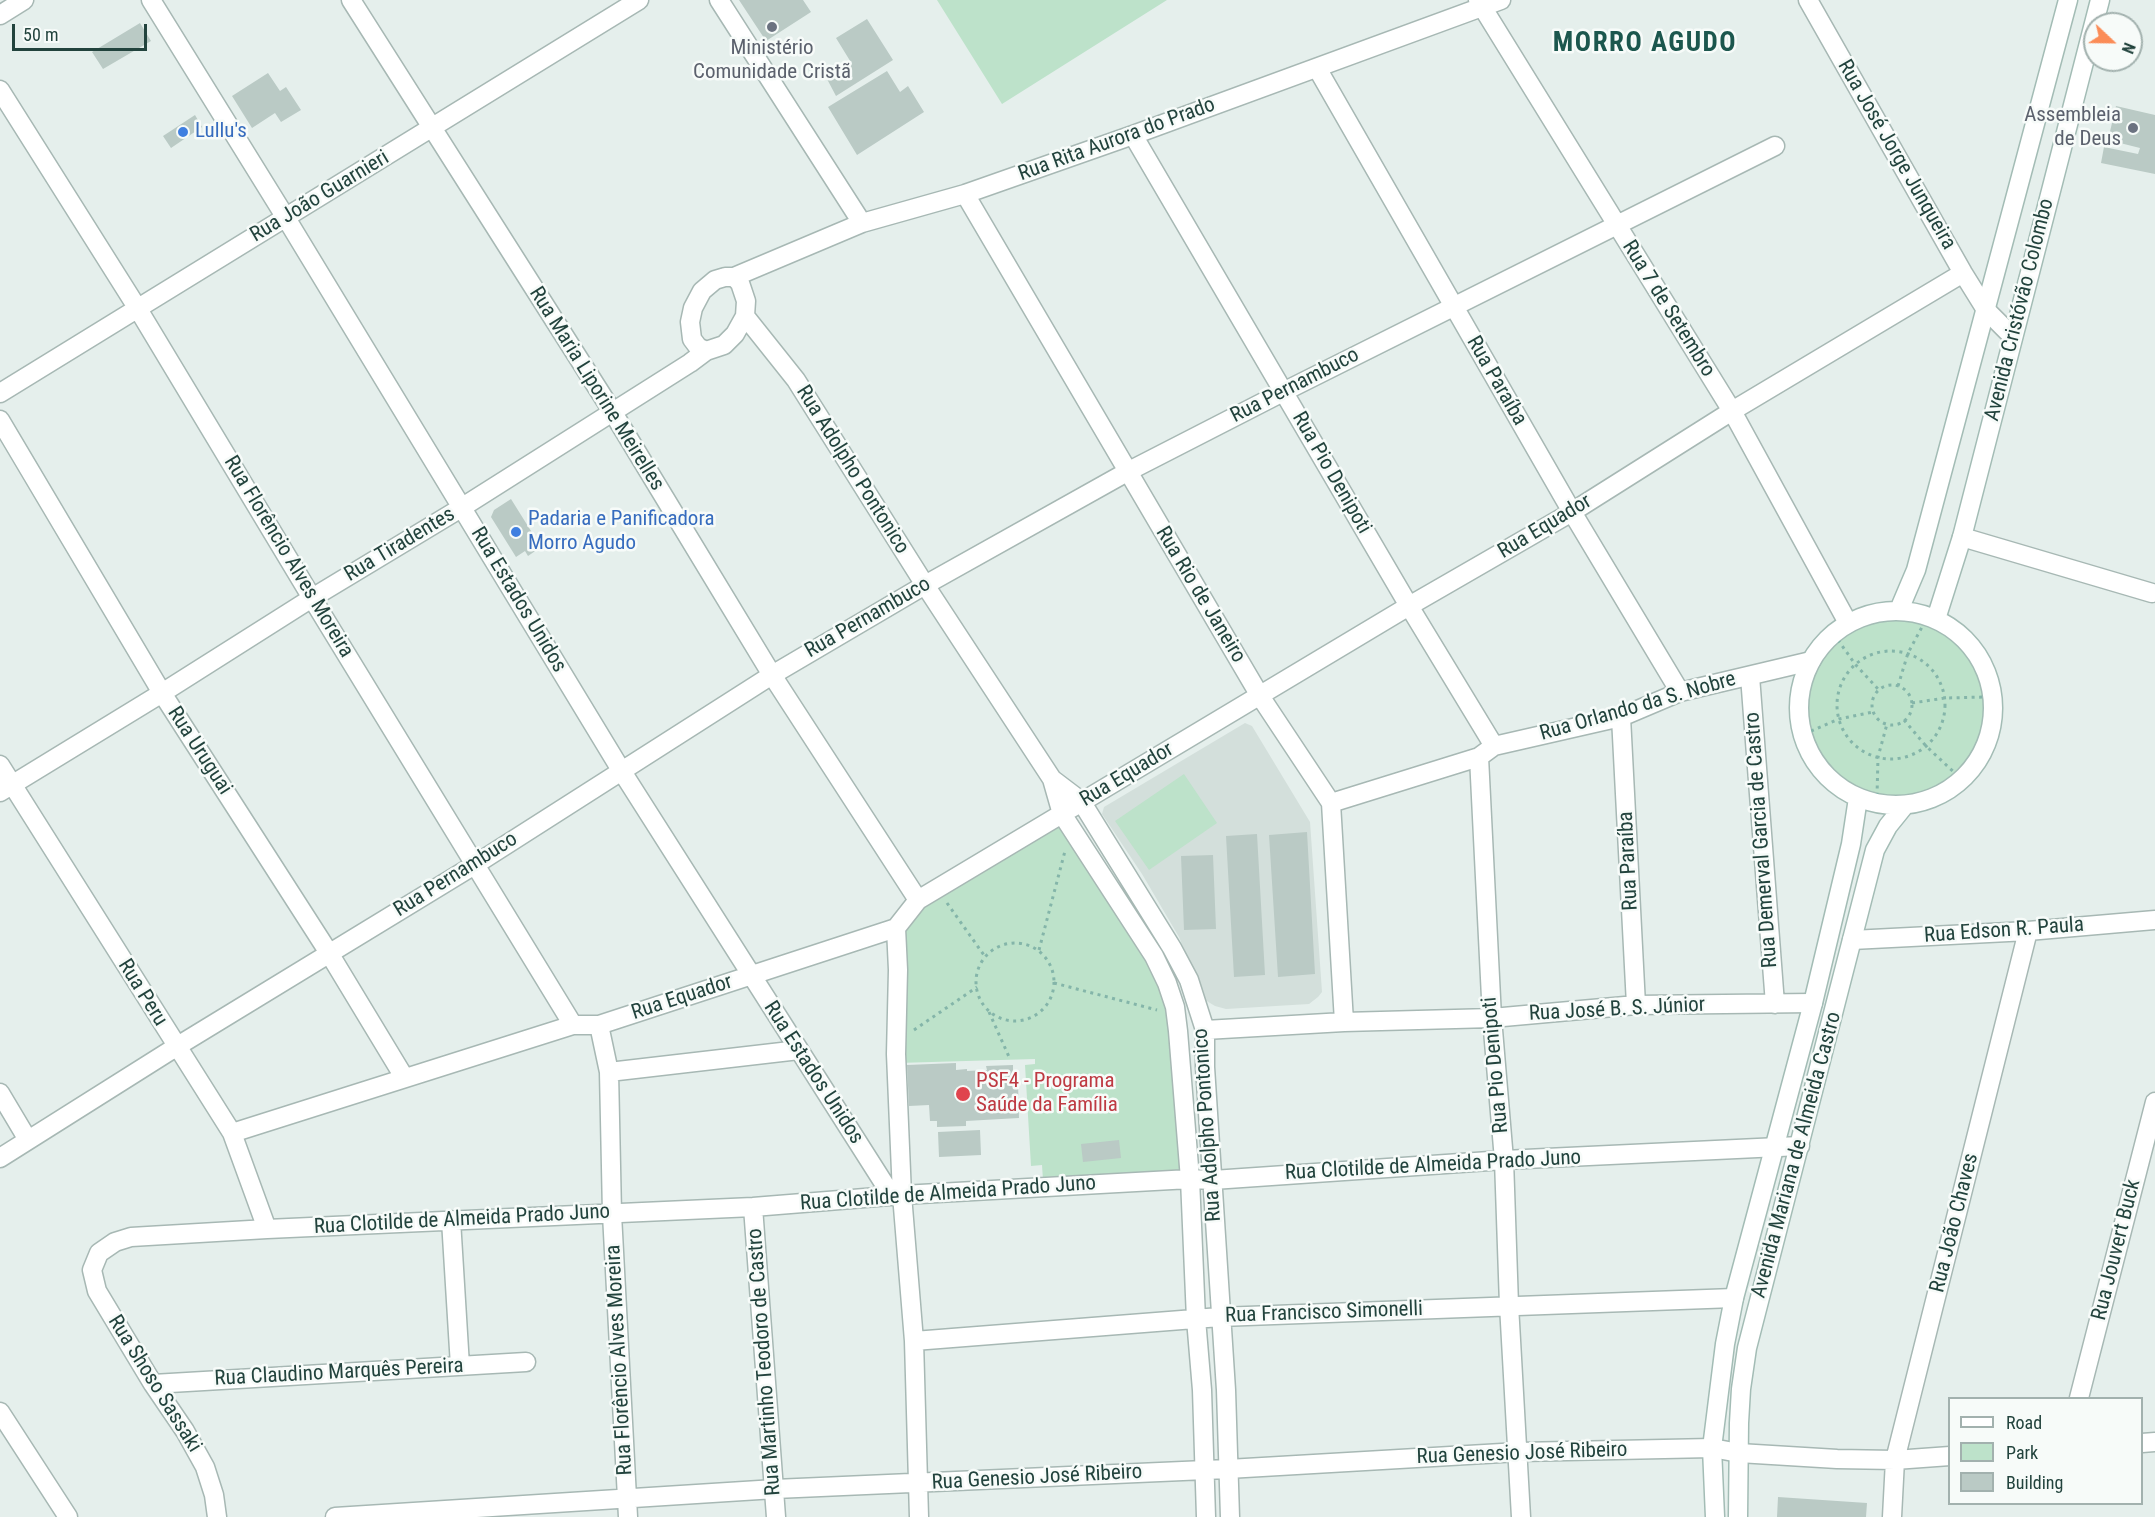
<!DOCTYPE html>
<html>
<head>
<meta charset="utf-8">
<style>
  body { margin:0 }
  #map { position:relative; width:2155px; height:1517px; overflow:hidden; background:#e5efec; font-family:"Roboto Condensed",sans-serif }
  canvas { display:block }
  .legend { position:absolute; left:1948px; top:1397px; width:195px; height:108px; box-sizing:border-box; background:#f7fbf9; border:2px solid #a2b1ae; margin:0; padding:8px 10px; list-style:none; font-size:18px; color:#22433d }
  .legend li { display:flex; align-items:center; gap:12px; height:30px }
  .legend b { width:30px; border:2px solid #a2b1ae }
  .north { position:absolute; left:2083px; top:12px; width:60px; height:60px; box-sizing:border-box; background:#f7fbf9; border:2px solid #a2b1ae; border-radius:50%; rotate:112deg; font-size:16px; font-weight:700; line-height:24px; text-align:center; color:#22433d }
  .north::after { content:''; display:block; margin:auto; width:21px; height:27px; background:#fb8c57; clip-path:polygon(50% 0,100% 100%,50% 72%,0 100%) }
  .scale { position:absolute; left:12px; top:24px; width:135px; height:27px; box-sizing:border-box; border:3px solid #22433d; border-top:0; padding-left:8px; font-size:18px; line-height:21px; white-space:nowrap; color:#22433d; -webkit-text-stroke:4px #f7fbf9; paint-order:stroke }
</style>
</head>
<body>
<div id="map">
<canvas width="2155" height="1517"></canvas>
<ul class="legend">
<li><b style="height:8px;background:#fff"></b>Road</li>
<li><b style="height:16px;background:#bde2ca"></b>Park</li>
<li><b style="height:16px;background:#bacac5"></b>Building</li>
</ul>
<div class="north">N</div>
<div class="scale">50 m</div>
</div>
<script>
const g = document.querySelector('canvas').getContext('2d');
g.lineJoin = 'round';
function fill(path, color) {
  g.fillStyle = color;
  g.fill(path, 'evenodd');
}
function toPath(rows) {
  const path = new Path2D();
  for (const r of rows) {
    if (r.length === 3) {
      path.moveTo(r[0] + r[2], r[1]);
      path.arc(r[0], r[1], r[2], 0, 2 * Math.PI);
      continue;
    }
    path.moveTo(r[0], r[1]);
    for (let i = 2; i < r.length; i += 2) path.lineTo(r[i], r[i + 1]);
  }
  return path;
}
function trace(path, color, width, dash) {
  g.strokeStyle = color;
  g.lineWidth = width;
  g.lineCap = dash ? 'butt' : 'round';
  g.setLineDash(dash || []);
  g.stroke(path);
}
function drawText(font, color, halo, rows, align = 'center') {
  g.font = font + ' "Roboto Condensed",sans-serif';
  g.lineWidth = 5;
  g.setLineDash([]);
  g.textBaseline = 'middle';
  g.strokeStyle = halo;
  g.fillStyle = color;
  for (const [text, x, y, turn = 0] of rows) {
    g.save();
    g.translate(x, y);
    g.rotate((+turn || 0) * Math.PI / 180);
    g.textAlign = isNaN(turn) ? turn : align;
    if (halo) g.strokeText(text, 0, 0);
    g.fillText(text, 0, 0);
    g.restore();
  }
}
fill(toPath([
  [1245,723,1252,726,1310,822,1322,992,1318,997,1309,1004,1226,1009,1215,1006,1205,1000,1179,937,1142,874,1102,814,1104,807]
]), '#d3dfdb');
fill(toPath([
  [937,0,1167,0,1002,104],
  [1898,708,91],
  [1184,774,1217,823,1149,870,1115,821],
  [1065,822,1150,965,1163,991,1171,1024,1183,1172,1043,1180,1042,1165,1031,1166,1025,1065,1035,1064,1035,1059,897,1063,902,967,906,929,918,911]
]), '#bde2ca');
fill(toPath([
  [739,0,803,0,811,12,766,41],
  [867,19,893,60,836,96,827,79,852,64,836,38],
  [140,23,151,41,103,69,92,52],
  [887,71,900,92,908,86,924,112,857,155,828,107],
  [268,73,280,91,286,87,301,110,281,122,275,113,252,128,232,96],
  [2116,106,2155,115,2155,174,2101,163,2104,147,2138,154,2140,148,2108,140],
  [195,115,202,127,171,148,163,136],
  [511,499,541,547,528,556,525,551,516,557,491,517,494,510],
  [1307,832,1315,974,1278,977,1269,835],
  [1257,834,1265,975,1234,977,1226,836],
  [1213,855,1216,929,1184,930,1181,856],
  [956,1063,956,1070,967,1069,967,1071,987,1070,986,1066,1013,1065,1013,1083,1018,1083,1019,1118,966,1121,966,1126,937,1127,937,1121,930,1121,929,1105,909,1106,907,1065],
  [980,1130,981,1155,939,1157,938,1132],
  [1119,1140,1121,1158,1083,1162,1081,1144],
  [1778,1497,1867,1503,1866,1517,1777,1517]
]), '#bacac5');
const street = toPath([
  [151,0,286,218,621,770,892,1196],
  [351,0,612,411,772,675,918,900],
  [719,0,862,223],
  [1478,0,1732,411,1848,623],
  [1808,0,1963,273,1986,310,2013,337],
  [0,15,24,0],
  [1317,68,1572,512,1680,692],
  [0,90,138,309,312,598,573,1025],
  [1133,135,1409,606,1494,746],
  [965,194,1260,696,1331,803,1344,1022],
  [725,277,734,277,740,283,746,301,745,316,735,334,724,345,706,351,698,347,692,339,690,322,693,308,702,291,715,280,725,277],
  [734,277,862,223,965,194,1133,135,1501,0],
  [745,316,796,380,925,585,1052,779,1062,814,1154,956,1167,983,1175,1007,1178,1031,1190,1179,1196,1319,1202,1390,1206,1517],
  [0,393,639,0],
  [0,420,162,693,329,953,404,1077],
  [1962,537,2152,593],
  [1750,676,1775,1004],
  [1621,717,1636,1005],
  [1479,757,1492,1018,1504,1160,1509,1305,1521,1517],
  [0,765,232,1133,267,1229],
  [1052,779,1081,801,1172,948,1189,980,1205,1030,1205,1067,1226,1390,1230,1517],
  [0,792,162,693,312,598,461,508,690,363,706,351],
  [1331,803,1479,757,1494,746,1621,717,1680,692,1811,661],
  [896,928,898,970,896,1054,902,1195,914,1341,919,1517],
  [1852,940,2028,931,2155,920],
  [599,1025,609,1072,612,1214,628,1517],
  [1205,1030,1344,1022,1492,1018,1636,1005,1813,1003],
  [609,1072,799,1050],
  [0,1093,28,1140],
  [232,1133,573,1025,599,1025,896,928,918,900,1409,606,1572,512,1732,411,1963,273],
  [0,1158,176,1047,476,864,772,675,925,585,1127,472,1283,392,1775,146],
  [753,1207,776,1517],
  [451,1220,460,1366],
  [914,1341,1220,1317,1734,1298],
  [153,1384,526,1362],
  [2079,1398,2155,1102],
  [0,1412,68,1517],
  [2142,1443,2155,1442],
  [217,1517,214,1495,205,1467,185,1431,153,1384,97,1291,92,1270,99,1253,115,1242,131,1237,267,1229,753,1207,902,1195,1190,1179,1213,1180,1504,1160,1800,1146],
  [335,1517,775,1489,1228,1469,1519,1452,1712,1448,1739,1453,1837,1459,1895,1460,1950,1456],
  [1892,1517,1895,1460,2028,931]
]);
const secondary = toPath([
  [1899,610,1916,570,2068,0],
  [1896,708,97],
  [1936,619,1962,537,2100,0],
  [1715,1517,1712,1448,1725,1344,1734,1298,1813,1003,1851,844,1858,798],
  [1738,1517,1739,1423,1741,1389,1747,1348,1875,850,1888,826,1905,805]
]);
trace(street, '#a7b8b4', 21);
trace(secondary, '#a3bcb5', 21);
trace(toPath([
  [1838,640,1855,664,1879,690],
  [1891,705,54],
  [1892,705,20],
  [1898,686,1908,653,1922,627],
  [1912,703,1945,698,1987,697],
  [1904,720,1926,746,1958,776],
  [1811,731,1839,719,1873,712],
  [1877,796,1878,757,1887,724],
  [947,903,986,958],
  [1015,982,39],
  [1039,950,1065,851],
  [1054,983,1157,1010],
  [989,1012,1010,1059],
  [914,1030,977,987]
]), '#84b5a9', 3, [3, 4.5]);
trace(street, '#fff', 18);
trace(secondary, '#fff', 18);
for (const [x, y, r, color] of [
  [772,27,6,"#6b7280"],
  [2133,128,6,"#6b7280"],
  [183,132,6,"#3f7fe0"],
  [516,532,6,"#3f7fe0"],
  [963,1094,8,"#e0444e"]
]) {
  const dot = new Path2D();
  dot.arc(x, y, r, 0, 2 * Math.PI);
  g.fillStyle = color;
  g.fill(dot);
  trace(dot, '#f7fbf9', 2);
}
drawText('21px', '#5b616d', '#f7fbf9', [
  ["Ministério",772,49],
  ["Comunidade Cristã",772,73],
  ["Assembleia",2121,116,"right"],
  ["de Deus",2121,140,"right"]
]);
drawText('21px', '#366cbe', '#f7fbf9', [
  ["Lullu's",195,132],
  ["Padaria e Panificadora",528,520],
  ["Morro Agudo",528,544]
], 'left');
drawText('21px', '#22433d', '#f7fbf9', [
  ["Rua Rita Aurora do Prado",1117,140,-20],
  ["Rua José Jorge Junqueira",1896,155,60],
  ["Rua João Guarnieri",320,197,-31],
  ["Rua 7 de Setembro",1668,309,58],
  ["Avenida Cristóvão Colombo",2020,310,-76],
  ["Rua Paraíba",1496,381,60],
  ["Rua Pernambuco",1295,386,-27],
  ["Rua Maria Liporine Meirelles",596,389,58],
  ["Rua Adolpho Pontonico",852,470,58],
  ["Rua Pio Denipoti",1331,473,60],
  ["Rua Equador",1545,527,-31],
  ["Rua Tiradentes",400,545,-31],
  ["Rua Florêncio Alves Moreira",288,557,59],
  ["Rua Rio de Janeiro",1200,595,59],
  ["Rua Estados Unidos",518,600,59],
  ["Rua Pernambuco",868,618,-30],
  ["Rua Orlando da S. Nobre",1638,707,-16],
  ["Rua Uruguai",199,751,57],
  ["Rua Equador",1127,775,-31],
  ["Rua Demerval Garcia de Castro",1762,840,-94],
  ["Rua Paraíba",1629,861,-93],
  ["Rua Pernambuco",456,875,-32],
  ["Rua Edson R. Paula",2004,931,-4],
  ["Rua Peru",142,993,58],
  ["Rua Equador",682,998,-18],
  ["Rua José B. S. Júnior",1617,1010,-3],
  ["Rua Pio Denipoti",1496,1065,-95],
  ["Rua Estados Unidos",813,1073,57],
  ["Rua Adolpho Pontonico",1208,1125,-94],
  ["Avenida Mariana de Almeida Castro",1797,1155,-75],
  ["Rua Clotilde de Almeida Prado Juno",1433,1166,-3],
  ["Rua Clotilde de Almeida Prado Juno",948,1194,-4],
  ["Rua Clotilde de Almeida Prado Juno",462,1220,-3],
  ["Rua João Chaves",1955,1223,-76],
  ["Rua Jouvert Buck",2117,1250,-76],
  ["Rua Francisco Simonelli",1324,1313,-2],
  ["Rua Florêncio Alves Moreira",620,1360,-93],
  ["Rua Martinho Teodoro de Castro",765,1362,-94],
  ["Rua Claudino Marquês Pereira",339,1373,-3],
  ["Rua Shoso Sassaki",154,1384,58],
  ["Rua Genesio José Ribeiro",1522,1454,-2],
  ["Rua Genesio José Ribeiro",1037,1478,-3]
]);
drawText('21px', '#be3a42', '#f7fbf9', [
  ["PSF4 - Programa",976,1082],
  ["Saúde da Família",976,1106]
], 'left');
g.letterSpacing = '1.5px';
drawText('bold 27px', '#1c574e', '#f7fbf9', [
  ["MORRO AGUDO",1645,44]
]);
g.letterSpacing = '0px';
</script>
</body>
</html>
